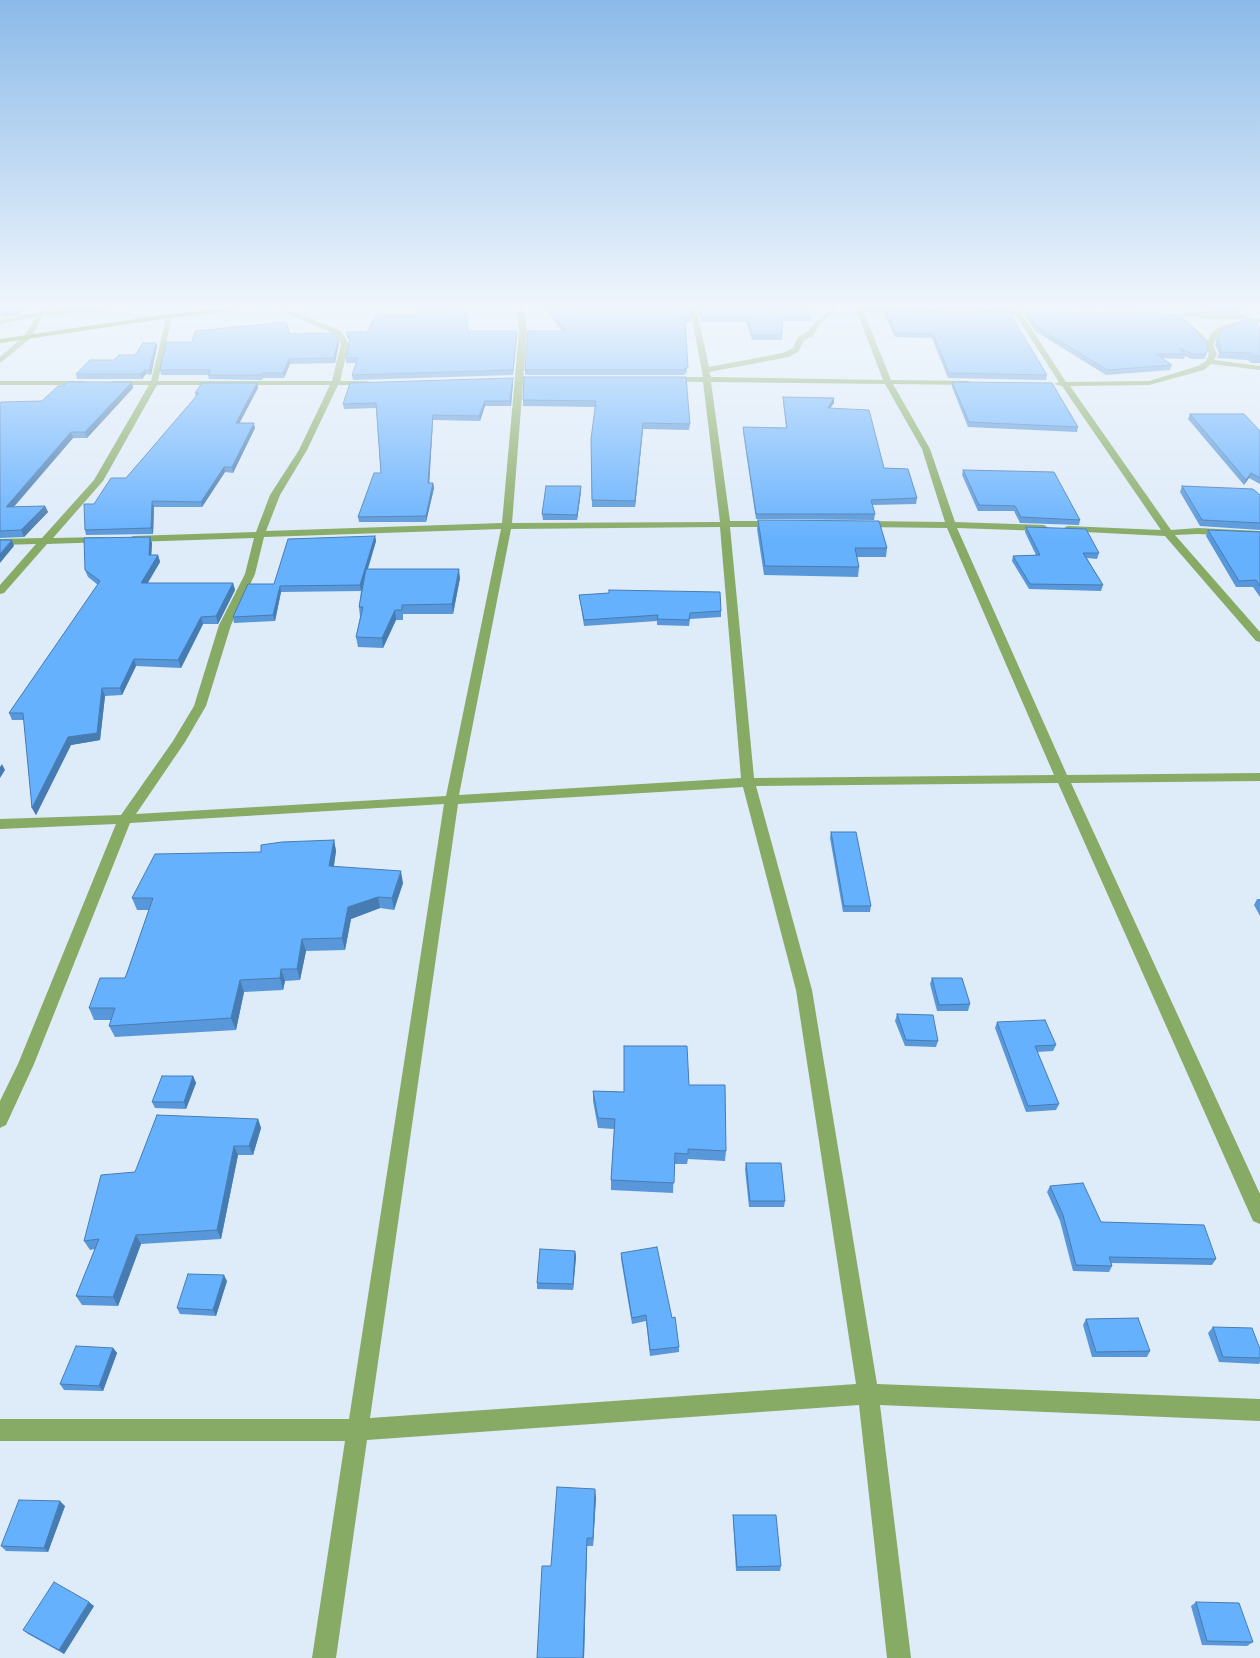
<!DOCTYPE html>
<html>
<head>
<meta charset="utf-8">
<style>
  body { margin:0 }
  canvas { display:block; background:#deebf9 }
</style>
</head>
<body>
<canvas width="1260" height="1658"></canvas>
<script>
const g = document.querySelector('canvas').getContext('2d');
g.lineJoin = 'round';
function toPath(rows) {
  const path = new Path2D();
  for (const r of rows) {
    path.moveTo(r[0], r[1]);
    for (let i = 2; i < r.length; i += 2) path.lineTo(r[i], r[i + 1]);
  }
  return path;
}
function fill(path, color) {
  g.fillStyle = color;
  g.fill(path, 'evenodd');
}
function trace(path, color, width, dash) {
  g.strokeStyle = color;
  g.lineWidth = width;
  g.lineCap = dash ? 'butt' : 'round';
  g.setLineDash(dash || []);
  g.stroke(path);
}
fill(toPath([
  [111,307,138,307,135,309,43,316,30,339,0,363,0,357,24,336,36,317,0,324,0,320,39,312,46,308,48,309,49,311,111,307],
  [273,307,281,307,341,331,349,344,340,381,367,381,371,383,367,385,338,385,307,450,280,495,266,531,502,523,519,332,516,307,522,307,524,311,527,332,512,523,720,522,703,382,668,381,664,379,668,377,703,377,690,307,696,307,709,367,783,353,793,348,798,337,807,332,816,322,833,307,840,307,820,324,813,336,804,340,799,351,789,357,709,372,711,377,883,380,855,307,1012,310,1011,307,1017,307,1019,310,1026,312,1022,314,1066,382,1149,381,1198,366,1206,361,1209,354,1206,346,1175,317,1157,317,1154,315,1155,314,1200,312,1211,307,1219,307,1205,315,1246,315,1249,317,1246,319,1200,319,1197,316,1183,317,1208,340,1212,332,1221,326,1240,321,1260,319,1260,323,1241,325,1227,330,1218,335,1213,345,1217,354,1214,360,1260,366,1260,370,1211,364,1204,370,1149,385,1070,386,1171,530,1198,528,1260,531,1260,537,1198,534,1175,535,1260,632,1260,642,1256,641,1165,536,1065,531,1065,527,1068,526,1161,530,1062,386,1054,384,1059,382,1015,314,864,312,891,380,969,381,973,383,969,385,893,384,930,449,955,522,1044,525,1049,528,1044,531,957,528,1067,775,1260,773,1260,781,1071,783,1260,1194,1260,1224,1253,1221,1058,783,756,786,812,990,877,1384,1260,1399,1260,1421,880,1405,911,1658,887,1658,859,1405,367,1440,336,1658,312,1658,345,1441,0,1441,0,1419,349,1419,444,804,130,823,34,1064,6,1125,0,1128,0,1101,18,1064,116,824,0,829,0,819,121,815,173,741,194,706,219,625,245,574,254,538,133,542,128,539,133,536,256,532,270,495,299,450,330,385,157,385,103,481,53,538,102,537,107,540,106,542,47,544,4,593,0,594,0,585,36,544,0,545,0,539,42,538,94,480,149,385,113,385,109,383,113,381,151,381,167,315,172,316,158,381,332,381,341,344,335,334,273,307],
  [711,382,885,384,922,449,945,522,863,521,858,524,863,527,947,528,1054,775,754,778,730,527,776,527,781,524,776,521,730,521,711,382],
  [720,527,741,778,459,795,511,529,720,527],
  [501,529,446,796,136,814,185,742,206,706,231,625,255,574,264,537,501,529],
  [743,787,796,990,856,1384,370,1418,458,804,743,787],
  [0,381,84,381,88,383,84,385,0,385,0,381]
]), '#87aa65');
fill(toPath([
  [238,307,258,307,255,309,169,318,0,343,0,339,169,314,238,307]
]), '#578a03');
fill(toPath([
  [0,307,20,314,0,317],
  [544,307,690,307,691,322,685,322,687,373,685,373,685,375,525,375,525,370,562,331],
  [697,307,808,307,811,316,811,321,782,321,782,340,752,340,746,322,701,322],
  [918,307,1010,307,1010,309],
  [1020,307,1077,307,1077,309,1021,309],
  [1089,307,1207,307,1200,310,1179,311,1174,309,1170,311,1129,308,1090,308],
  [468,308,468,331,517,331,513,375,353,380,352,375,356,363,346,363,346,358,350,342,347,337,346,332,367,332,416,315],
  [1213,309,1239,309,1238,313,1212,313],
  [885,310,1047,375,1046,380,948,378,932,338,895,337,884,314],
  [1027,312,1208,349,1205,359,1191,359,1185,356,1184,359,1162,358,1172,365,1170,370,1106,375,1035,331,1026,317],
  [1260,328,1260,363,1251,363,1248,360,1217,358,1219,353,1215,345,1217,338],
  [290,334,338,340,339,344,335,363,290,364,284,378,263,378,262,380,209,379,208,375,161,375,160,370,192,342],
  [156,343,157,347,151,375,146,374,142,379,77,379,76,374,114,360,135,355],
  [524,377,690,424,689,430,643,429,635,507,592,507,591,439,595,407,523,406,523,400],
  [132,382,133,388,87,438,73,438,14,507,45,506,48,512,24,537,0,538,0,403,42,401],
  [952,382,1078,427,1077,432,968,427,952,387],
  [257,383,258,388,239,423,255,428,233,473,225,472,202,507,154,507,153,534,86,535,85,530,94,504,126,478,196,397,195,393],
  [513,383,511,406,485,406,480,421,433,420,429,483,433,483,434,488,426,522,359,522,358,517,381,473,376,408,344,409,343,404],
  [783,397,834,398,834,403,830,408,884,468,917,498,916,504,872,505,875,514,874,520,756,519,743,432,743,427,786,428,783,402],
  [1190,414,1260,431,1260,484,1249,478,1244,485,1188,419],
  [963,470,1080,520,1079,525,1020,523,1014,511,978,511,962,475],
  [1182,486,1260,495,1260,530,1200,526,1180,492],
  [581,491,577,520,543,520,542,514],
  [758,520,887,548,886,557,857,557,859,567,858,577,764,575,757,529],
  [1026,527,1099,553,1097,559,1087,558,1103,585,1101,591,1029,589,1012,561,1013,556,1036,555,1025,532],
  [1208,530,1260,532,1260,597,1253,587,1236,587,1206,536],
  [375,536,376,541,368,569,460,578,453,614,403,614,403,620,396,620,383,648,358,647,356,637,360,617,359,607,361,591,281,592,275,621,234,623,233,617,274,584],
  [152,543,151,555,158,555,160,562,148,583,233,583,235,590,218,624,203,624,181,668,136,666,122,695,105,696,100,740,71,745,36,815,32,808,24,720,12,720,9,713,98,585,88,577,85,570],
  [579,595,721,611,721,617,690,619,689,626,657,625,657,621,584,626,580,600],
  [831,832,871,906,870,912,843,912,830,838],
  [334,840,336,851,334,866,403,883,394,910,380,908,351,919,345,950,306,951,300,980,285,981,283,990,244,992,236,1030,115,1037,109,1026,111,1020,94,1020,89,1008,125,978,149,910,137,910,132,898,261,852],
  [1257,899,1260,899,1260,916,1254,905],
  [932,978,970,1004,968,1011,937,1011,930,984],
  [897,1014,938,1041,936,1047,905,1046,895,1021],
  [997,1022,1056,1045,1053,1051,1037,1052,1059,1104,1056,1110,1026,1112,995,1028],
  [193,1076,196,1083,186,1109,155,1108,152,1102],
  [689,1085,726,1151,725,1161,688,1159,687,1164,674,1164,673,1193,611,1190,611,1180,614,1129,598,1128,593,1101,593,1091,624,1092],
  [258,1119,261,1128,253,1155,238,1155,221,1239,141,1244,118,1306,82,1305,76,1296,95,1249,90,1250,84,1241,135,1172],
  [746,1163,785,1201,784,1207,749,1207,745,1169],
  [1050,1186,1101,1222,1216,1259,1212,1265,1111,1263,1112,1266,1109,1272,1073,1271,1060,1221,1047,1192],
  [575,1251,576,1257,573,1290,537,1289,537,1283],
  [621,1253,672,1318,679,1347,679,1352,650,1356,646,1321,632,1324,621,1259],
  [227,1281,216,1316,180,1314,177,1308],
  [1086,1319,1150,1351,1147,1357,1092,1357,1083,1325],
  [1213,1327,1260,1349,1260,1362,1259,1364,1219,1362,1208,1333],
  [113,1348,117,1353,103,1391,64,1390,60,1384],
  [596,1497,593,1546,587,1546,584,1658,537,1658,551,1566],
  [65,1506,48,1552,6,1551,1,1546],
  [733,1515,781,1566,780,1571,736,1571,733,1520],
  [1196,1602,1253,1642,1247,1646,1202,1645,1191,1606],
  [94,1606,64,1654,28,1634,23,1630]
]), '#5898da');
fill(toPath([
  [21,307,27,307,20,314,4,317,2,312],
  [1171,307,1175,307,1174,309,1170,311],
  [1201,307,1207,307,1200,310],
  [517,331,517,335,513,375,513,370],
  [338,340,339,344,335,363,334,358],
  [156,343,157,347,151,375,149,370],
  [289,359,290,364,284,378,283,373],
  [145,370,146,374,142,379,140,374],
  [513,378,513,383,511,406,510,401],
  [132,382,133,388,87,438,85,432],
  [257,383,258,388,237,428,236,423],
  [834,398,834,403,827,413,828,408],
  [485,401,485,406,480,421,479,416],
  [433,415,433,420,429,488,428,483],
  [254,423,255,428,233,473,232,467],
  [643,423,643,429,635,507,635,501],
  [71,432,73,438,8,513,6,507],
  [224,467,225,472,202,507,201,502],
  [1251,473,1249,478,1244,485,1246,480],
  [433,483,434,488,426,522,426,516],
  [581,486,581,491,577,520,577,515],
  [152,501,154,507,153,534,151,528],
  [45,506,48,512,24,537,21,530],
  [375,536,376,541,361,591,360,585],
  [150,537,152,543,151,561,149,555],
  [12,540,14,546,0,563,0,554],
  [158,555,160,562,143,590,141,583],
  [459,569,460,578,453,614,452,604],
  [233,583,235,590,218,624,216,616],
  [280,586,281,592,275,621,273,615],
  [395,610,396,620,383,648,382,638],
  [201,617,203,624,181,668,178,660],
  [134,659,136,666,122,695,120,688],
  [102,688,105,696,100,740,71,745,36,815,32,808,68,737],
  [2,764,5,770,0,778,0,767],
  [334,840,336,851,332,877,329,866],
  [401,871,403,883,394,910,392,898],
  [378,897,380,908,351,919,345,950,342,938,348,907],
  [302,939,306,951,300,980,297,969],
  [281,969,285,981,283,990,280,978],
  [240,980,244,992,236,1030,231,1018],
  [193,1076,196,1083,186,1109,184,1102],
  [258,1119,261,1128,253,1155,249,1146],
  [234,1146,238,1155,221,1239,217,1230],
  [136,1235,141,1244,118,1306,113,1297],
  [575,1251,576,1257,573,1290,573,1284],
  [224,1275,227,1281,216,1316,213,1310],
  [113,1348,117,1353,103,1391,99,1386],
  [595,1489,596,1497,593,1546,593,1538],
  [60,1501,65,1506,48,1552,44,1548],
  [587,1538,587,1546,584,1658,583,1658],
  [89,1602,94,1606,64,1654,59,1650]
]), '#477cb2');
const building = toPath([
  [0,307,21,307,18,309,0,312,0,307],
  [547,307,690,307,691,317,685,317,688,368,685,368,685,370,525,370,528,331,566,331,547,307],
  [699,307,808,307,811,316,782,316,782,335,752,335,747,317,701,317,699,307],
  [1217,307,1237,307,1239,309,1213,309,1217,307],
  [420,308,468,308,467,331,517,331,513,370,352,375,358,358,346,358,350,340,346,332,367,332,375,316,416,315,420,308],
  [885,310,1009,312,1047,375,949,373,933,334,896,333,885,310],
  [1130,311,1180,315,1206,342,1208,349,1206,354,1192,354,1179,348,1185,354,1156,354,1172,365,1107,370,1036,326,1027,312,1130,311],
  [1252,319,1260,328,1260,356,1253,356,1251,353,1219,352,1221,346,1217,338,1222,330,1244,320,1252,319],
  [286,322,290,334,334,333,338,340,334,358,289,359,283,373,262,373,261,375,208,375,211,370,160,370,166,342,192,342,195,331,286,322],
  [143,343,156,343,149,370,145,370,140,374,76,374,90,360,114,360,119,355,135,355,143,343],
  [524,377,686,377,690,424,643,423,635,501,592,500,591,439,596,401,523,400,524,377],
  [513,378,510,401,485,401,479,416,433,415,428,483,433,483,426,516,358,517,374,473,381,473,376,403,343,404,350,383,513,378],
  [67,382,132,382,85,432,71,432,6,507,45,506,21,530,0,531,0,403,1,402,42,401,58,386,63,386,67,382],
  [952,382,1052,383,1078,427,969,422,952,382],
  [202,383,257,383,236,423,254,423,232,467,224,467,201,502,152,501,151,528,85,530,84,504,94,504,111,478,126,478,199,393,195,393,202,383],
  [783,397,834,398,828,408,869,410,884,468,908,469,917,498,871,500,875,514,756,514,743,427,787,428,783,397],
  [1190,414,1244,414,1260,431,1260,478,1251,473,1246,480,1190,414],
  [963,470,1054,472,1080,520,1021,517,1015,506,979,505,963,470],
  [546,486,581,486,577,515,542,514,546,486],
  [1182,486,1253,489,1260,495,1260,523,1202,520,1182,486],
  [758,520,879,521,887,548,855,548,859,567,765,566,758,520],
  [1026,527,1086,529,1099,553,1083,553,1103,585,1030,584,1013,556,1040,555,1026,527],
  [1208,530,1260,532,1260,586,1256,580,1239,581,1208,530],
  [375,536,360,585,280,586,273,615,233,617,248,584,274,584,288,539,375,536],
  [150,537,149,555,158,555,141,583,233,583,216,616,201,617,178,660,134,659,120,688,102,688,97,733,68,737,32,808,23,713,9,713,100,581,85,570,84,538,150,537],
  [0,540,12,540,0,554,0,540],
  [366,569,459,569,452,604,402,605,402,610,395,610,382,638,356,637,363,607,359,607,366,569],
  [609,590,720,592,721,611,690,613,689,620,657,619,658,615,584,620,579,595,609,593,609,590],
  [831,832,856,832,871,906,844,906,831,832],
  [334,840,329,866,401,871,392,898,378,897,348,907,342,938,302,939,297,969,281,969,280,978,240,980,231,1018,109,1026,115,1008,89,1008,100,978,125,978,127,973,153,898,132,898,155,854,261,852,261,845,282,842,334,840],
  [932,978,962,978,970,1004,939,1005,932,978],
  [897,1014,933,1015,938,1041,906,1040,897,1014],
  [1045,1020,1056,1045,1035,1046,1059,1104,1028,1106,997,1022,1045,1020],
  [624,1046,687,1046,689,1085,725,1085,726,1151,688,1149,688,1154,675,1153,674,1183,611,1180,615,1119,598,1118,593,1091,624,1092,624,1046],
  [162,1076,193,1076,184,1102,152,1102,162,1076],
  [157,1115,258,1119,249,1146,234,1146,217,1230,136,1235,113,1297,76,1296,99,1239,84,1241,101,1175,135,1172,157,1115],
  [746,1163,781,1163,785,1201,750,1201,746,1163],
  [1083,1183,1101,1222,1204,1225,1216,1259,1109,1257,1112,1266,1076,1265,1063,1215,1050,1186,1083,1183],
  [657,1247,672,1318,675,1317,679,1347,650,1350,646,1315,632,1318,621,1253,657,1247],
  [540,1249,575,1251,573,1284,537,1283,540,1249],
  [188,1274,224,1275,213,1310,177,1308,188,1274],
  [1138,1318,1150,1351,1096,1352,1086,1319,1138,1318],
  [1213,1327,1252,1328,1260,1349,1260,1358,1223,1357,1213,1327],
  [76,1346,113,1348,99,1386,60,1384,76,1346],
  [557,1487,595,1489,593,1538,587,1538,583,1658,537,1658,542,1566,551,1566,557,1487],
  [19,1500,60,1501,44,1548,1,1546,19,1500],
  [733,1515,776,1515,781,1566,737,1567,733,1515],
  [54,1582,89,1602,59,1650,23,1630,54,1582],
  [1196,1602,1239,1603,1253,1642,1207,1641,1196,1602]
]);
fill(building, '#66b1fe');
trace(building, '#477cb2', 1);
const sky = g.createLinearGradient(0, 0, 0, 539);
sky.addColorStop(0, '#8bbae9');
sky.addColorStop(0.57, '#f0f6fc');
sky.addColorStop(1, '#f0f6fc00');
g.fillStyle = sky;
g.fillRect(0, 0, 1260, 539);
</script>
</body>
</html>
